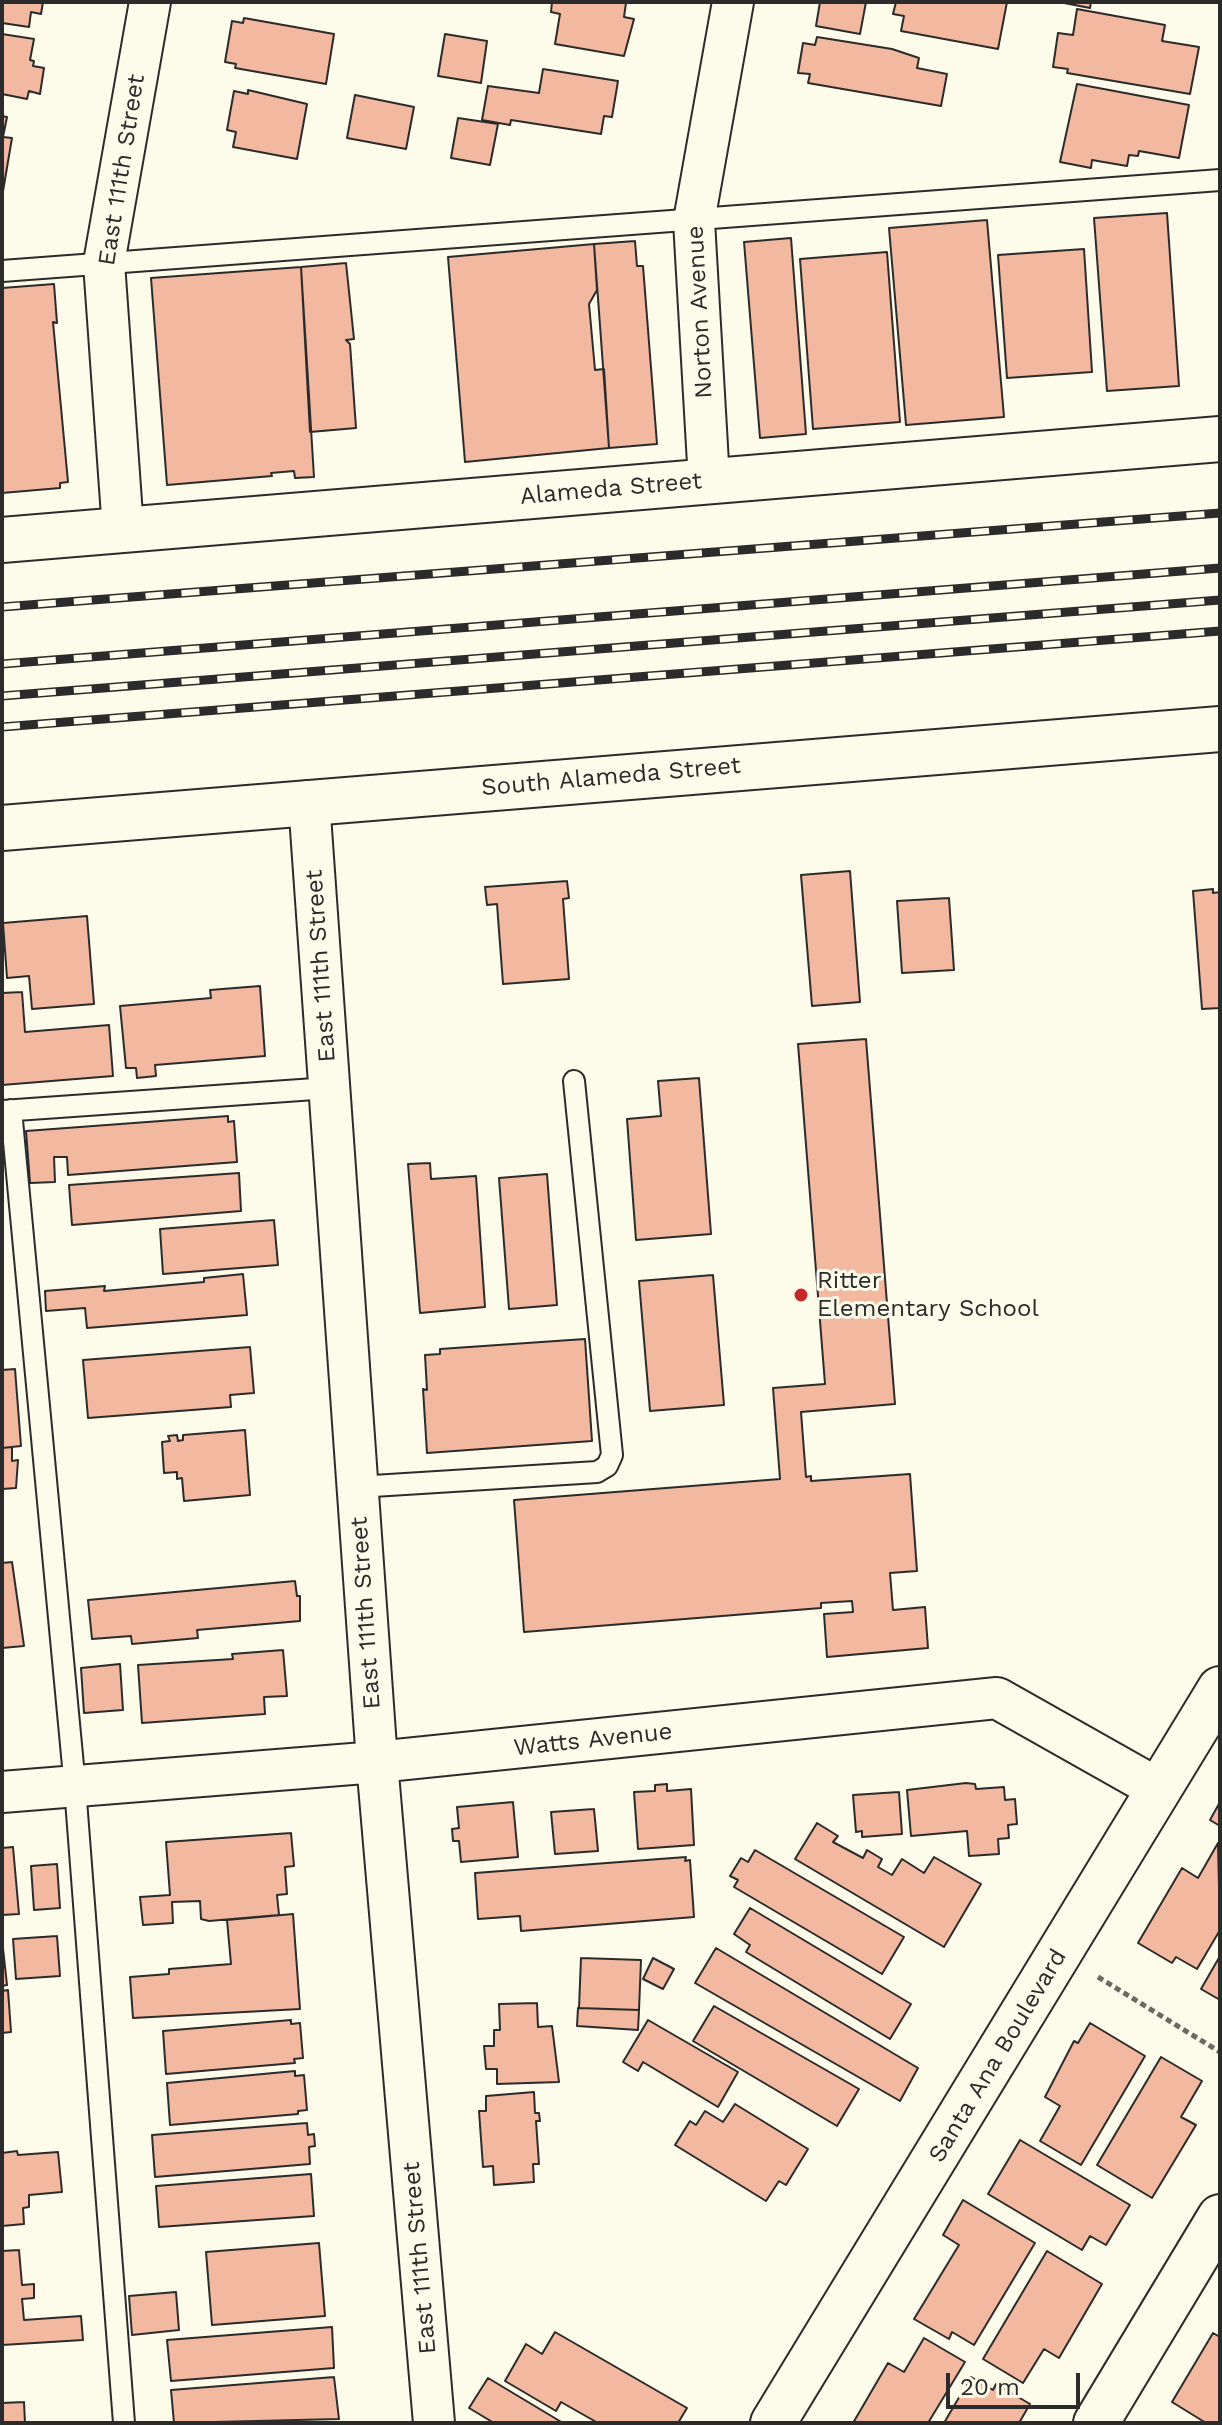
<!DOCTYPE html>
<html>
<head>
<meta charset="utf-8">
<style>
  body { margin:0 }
  #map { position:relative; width:1222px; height:2425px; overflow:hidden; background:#fdfbea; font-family:"Work Sans",sans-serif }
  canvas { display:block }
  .frame { position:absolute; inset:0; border:4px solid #2b2b2b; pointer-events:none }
  .scale { position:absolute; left:946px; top:2373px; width:134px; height:36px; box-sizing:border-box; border:4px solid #2b2b2b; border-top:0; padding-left:10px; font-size:24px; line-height:28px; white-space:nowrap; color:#2b2b2b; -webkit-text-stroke:6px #fdfbea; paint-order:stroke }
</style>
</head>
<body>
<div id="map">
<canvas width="1222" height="2425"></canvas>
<div class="frame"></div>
<div class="scale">20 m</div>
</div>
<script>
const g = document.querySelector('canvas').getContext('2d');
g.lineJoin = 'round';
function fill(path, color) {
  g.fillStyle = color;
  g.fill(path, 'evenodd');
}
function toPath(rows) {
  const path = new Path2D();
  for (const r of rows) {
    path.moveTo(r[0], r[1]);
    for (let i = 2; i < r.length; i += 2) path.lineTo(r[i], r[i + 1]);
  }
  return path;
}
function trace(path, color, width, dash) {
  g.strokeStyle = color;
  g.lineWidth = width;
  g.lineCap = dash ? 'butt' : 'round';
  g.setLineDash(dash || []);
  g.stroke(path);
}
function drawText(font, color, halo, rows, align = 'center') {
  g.font = font + ' "Work Sans",sans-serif';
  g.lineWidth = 6;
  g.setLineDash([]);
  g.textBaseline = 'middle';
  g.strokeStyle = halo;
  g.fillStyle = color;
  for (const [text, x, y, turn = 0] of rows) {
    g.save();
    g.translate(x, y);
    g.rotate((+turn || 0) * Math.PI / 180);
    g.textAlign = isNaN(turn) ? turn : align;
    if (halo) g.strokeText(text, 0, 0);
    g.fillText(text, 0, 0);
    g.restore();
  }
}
const building = toPath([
  [2,2,43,2,41,14,31,12,29,27,2,23,2,2],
  [552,2,626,3,624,17,634,19,624,56,555,44,560,14,551,12,552,2],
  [820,2,866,2,860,34,816,26,820,2],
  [896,2,1007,2,998,49,901,31,904,16,893,14,896,2],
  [1059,2,1091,2,1090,8,1059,2],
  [1077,9,1165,25,1162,41,1199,47,1190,94,1067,73,1068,69,1053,67,1058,33,1073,35,1077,9],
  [244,18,334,34,326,84,235,68,236,64,225,62,232,21,243,23,244,18],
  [2,34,34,39,30,60,34,61,33,66,44,68,40,94,29,91,27,99,2,94,2,34],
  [445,34,487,41,481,83,438,76,445,34],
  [817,37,892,49,919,58,917,68,947,74,941,106,808,83,810,74,798,73,803,43,815,45,817,37],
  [543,69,618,81,612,117,604,116,601,134,511,120,510,125,482,120,488,86,539,93,543,69],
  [1077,84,1189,105,1179,158,1139,151,1138,156,1129,155,1127,166,1092,160,1091,168,1060,162,1077,84],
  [248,90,307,104,297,159,233,147,236,132,227,130,234,91,248,94,248,90],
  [355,95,414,107,406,149,347,138,355,95],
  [2,116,7,117,3,137,12,138,2,197,2,116],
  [458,118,498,124,490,165,451,158,458,118],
  [1167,213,1179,386,1107,391,1094,218,1167,213],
  [987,220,1004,417,906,425,889,228,987,220],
  [791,238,806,434,760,438,744,242,791,238],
  [635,241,637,266,643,266,657,444,609,448,594,244,635,241],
  [594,244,597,290,589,304,595,370,604,369,609,448,465,462,448,257,594,244],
  [1084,249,1092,372,1007,378,998,255,1084,249],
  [887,252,900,422,813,429,800,259,887,252],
  [346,263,354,339,346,340,350,344,356,428,310,432,301,267,346,263],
  [301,267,314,477,295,478,294,471,271,473,272,476,167,485,151,278,301,267],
  [54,284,57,323,53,322,68,482,60,483,60,488,2,493,2,288,54,284],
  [850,871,860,1002,812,1006,801,875,850,871],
  [567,881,569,898,563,899,569,979,503,984,497,904,487,905,485,887,567,881],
  [1213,889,1213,893,1220,892,1220,1008,1202,1009,1193,891,1213,889],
  [949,898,954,970,902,973,897,901,949,898],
  [87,916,94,1004,32,1009,29,976,7,978,3,923,87,916],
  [260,986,265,1056,155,1065,156,1076,137,1078,136,1068,126,1068,120,1006,211,998,210,990,260,986],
  [22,992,25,1032,109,1025,113,1076,2,1085,2,993,22,992],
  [866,1039,895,1404,801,1412,806,1477,811,1476,811,1481,910,1474,917,1571,890,1573,893,1610,925,1607,928,1648,827,1657,824,1614,853,1612,852,1601,821,1603,821,1608,524,1632,514,1500,780,1479,773,1388,825,1384,798,1044,866,1039],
  [699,1078,711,1234,636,1240,627,1119,661,1116,658,1081,699,1078],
  [228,1116,228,1122,234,1121,237,1162,68,1175,67,1157,54,1157,55,1182,30,1183,26,1131,228,1116],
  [430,1163,431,1179,476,1176,485,1307,420,1313,408,1164,430,1163],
  [239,1173,241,1211,72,1225,69,1185,239,1173],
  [547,1174,557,1305,509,1309,499,1178,547,1174],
  [274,1220,278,1265,163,1274,160,1229,274,1220],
  [243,1274,247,1315,87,1328,85,1308,46,1311,45,1291,105,1286,104,1291,204,1282,204,1278,243,1274],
  [713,1275,724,1405,650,1411,639,1281,713,1275],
  [585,1339,592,1441,427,1453,423,1389,427,1390,425,1355,440,1354,440,1349,585,1339],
  [250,1347,254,1393,230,1395,231,1407,88,1418,83,1360,250,1347],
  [15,1369,21,1446,2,1448,2,1370,15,1369],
  [245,1430,250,1495,184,1501,182,1478,177,1479,177,1472,164,1473,162,1442,170,1441,168,1436,177,1435,178,1441,183,1440,183,1435,245,1430],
  [12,1447,12,1461,18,1460,16,1488,2,1489,2,1448,12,1447],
  [12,1562,24,1646,2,1648,2,1563,12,1562],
  [295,1581,297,1596,300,1596,300,1621,197,1630,198,1638,132,1644,131,1636,92,1639,88,1600,295,1581],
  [283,1650,287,1696,264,1697,265,1714,142,1723,138,1665,233,1659,232,1654,283,1650],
  [120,1664,123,1710,84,1713,81,1668,120,1664],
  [966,1783,975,1784,976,1789,1004,1787,1005,1800,1015,1799,1017,1824,1008,1825,1009,1838,998,1839,999,1854,969,1856,967,1831,911,1836,907,1790,966,1783],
  [667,1784,667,1791,691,1789,694,1845,638,1849,634,1792,655,1791,655,1785,667,1784],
  [899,1792,902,1834,862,1837,862,1831,856,1832,853,1795,899,1792],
  [513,1802,518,1857,461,1862,459,1841,453,1841,452,1829,459,1828,457,1807,513,1802],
  [1220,1802,1220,1826,1210,1820,1220,1802],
  [594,1809,598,1851,555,1854,551,1812,594,1809],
  [817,1823,838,1836,833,1842,863,1858,867,1850,882,1859,878,1867,892,1875,902,1859,924,1873,934,1857,981,1884,944,1947,795,1859,817,1823],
  [291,1833,294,1866,285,1867,287,1894,277,1895,279,1915,209,1921,201,1919,200,1901,172,1902,173,1923,143,1925,140,1897,170,1895,166,1842,291,1833],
  [1218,1843,1220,1930,1197,1969,1176,1957,1172,1963,1138,1943,1182,1868,1198,1878,1218,1843],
  [13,1847,19,1914,2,1915,2,1848,13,1847],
  [755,1850,904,1937,882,1974,734,1887,738,1880,730,1876,741,1858,748,1862,755,1850],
  [686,1857,685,1861,690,1860,694,1917,521,1931,520,1916,478,1919,475,1873,686,1857],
  [57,1864,60,1908,34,1910,31,1866,57,1864],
  [750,1908,911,2004,890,2039,746,1952,750,1945,734,1934,750,1908],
  [293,1914,300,2009,133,2018,130,1977,169,1974,169,1969,231,1964,227,1920,293,1914],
  [57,1936,60,1976,16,1979,13,1939,57,1936],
  [2,1939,7,1985,2,1986,2,1939],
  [716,1948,918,2068,900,2101,695,1983,716,1948],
  [1220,1956,1220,2000,1201,1989,1220,1956],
  [581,1958,641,1960,639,2010,579,2008,581,1958],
  [653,1958,674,1969,663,1989,643,1979,653,1958],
  [8,1990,11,2032,2,2033,2,1991,8,1990],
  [537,2003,538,2027,552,2026,559,2082,497,2084,497,2069,486,2069,484,2046,494,2046,494,2030,500,2030,499,2004,537,2003],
  [714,2006,859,2089,837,2126,693,2041,714,2006],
  [578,2008,639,2010,638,2030,577,2026,578,2008],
  [291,2020,291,2024,300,2023,303,2058,294,2059,295,2063,166,2074,163,2031,291,2020],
  [648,2020,738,2072,718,2107,643,2062,638,2071,623,2062,648,2020],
  [1090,2023,1145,2056,1081,2165,1040,2141,1060,2106,1045,2097,1074,2041,1078,2043,1090,2023],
  [1161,2057,1202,2081,1181,2117,1196,2125,1152,2198,1097,2165,1161,2057],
  [295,2071,295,2076,304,2075,307,2110,298,2111,298,2114,170,2125,167,2083,295,2071],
  [534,2092,535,2113,539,2113,540,2121,536,2121,539,2164,533,2164,534,2182,494,2185,493,2166,483,2167,479,2111,486,2111,486,2096,534,2092],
  [735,2104,808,2149,786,2185,779,2181,766,2201,675,2145,690,2121,696,2125,705,2111,723,2122,735,2104],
  [307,2123,308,2135,314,2134,315,2146,309,2147,310,2164,155,2177,152,2135,307,2123],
  [1020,2140,1130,2205,1106,2245,1090,2236,1082,2250,988,2194,1020,2140],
  [17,2151,18,2155,58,2152,62,2192,29,2195,29,2207,23,2208,24,2224,2,2226,2,2153,17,2151],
  [311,2174,314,2216,159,2227,156,2186,311,2174],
  [963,2200,1035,2243,974,2345,952,2332,949,2339,914,2319,959,2245,943,2235,963,2200],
  [319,2243,325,2316,212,2325,206,2252,319,2243],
  [19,2250,22,2285,34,2284,34,2298,22,2299,24,2320,81,2316,83,2340,2,2345,2,2251,19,2250],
  [1047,2251,1102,2284,1059,2358,1044,2349,1023,2383,983,2359,1047,2251],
  [176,2292,179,2330,132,2335,129,2296,176,2292],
  [332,2327,334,2368,171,2381,167,2340,332,2327],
  [555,2332,687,2408,678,2423,598,2423,561,2402,556,2411,505,2381,526,2344,542,2354,555,2332],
  [1213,2333,1220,2337,1220,2423,1206,2423,1172,2402,1213,2333],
  [924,2338,965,2362,928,2423,853,2423,888,2363,904,2372,924,2338],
  [334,2377,339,2419,174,2423,171,2390,334,2377],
  [971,2377,993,2390,996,2384,1030,2404,1019,2423,944,2423,971,2377],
  [488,2378,563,2423,494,2423,469,2408,488,2378],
  [24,2402,25,2423,2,2423,2,2403,24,2402]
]);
fill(building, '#f2b8a0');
trace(building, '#2b2b2b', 2);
const lane = toPath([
  [2,271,1220,180],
  [11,1110,75,1787,124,2423],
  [2,1111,329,1088],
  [357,1487,597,1472,607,1466,612,1455,574,1081]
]);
const street = toPath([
  [709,481,694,221,733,2],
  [123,530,104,263,150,2],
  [309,801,377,1762,434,2423],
  [2,1792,377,1762,997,1698,1160,1790]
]);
const secondary = toPath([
  [2,540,1220,439],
  [773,2423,1220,1689],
  [1096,2423,1220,2217]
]);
const primary = toPath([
  [2,828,1220,729]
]);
trace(lane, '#2b2b2b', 24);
trace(street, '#2b2b2b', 44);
trace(secondary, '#2b2b2b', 48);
trace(primary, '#2b2b2b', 48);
trace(toPath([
  [1098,1977,1220,2052]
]), '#6a6964', 5, [6, 4]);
trace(lane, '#fdfbea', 20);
trace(street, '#fdfbea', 40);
trace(secondary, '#fdfbea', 44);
trace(primary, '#fdfbea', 44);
const rail = toPath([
  [2,607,1220,513],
  [2,664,1220,568],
  [2,696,1220,600],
  [2,727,1220,631]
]);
trace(rail, '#2b2b2b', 9);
trace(rail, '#fdfbea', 6, [18]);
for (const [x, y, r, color] of [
  [801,1295,8,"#c62828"]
]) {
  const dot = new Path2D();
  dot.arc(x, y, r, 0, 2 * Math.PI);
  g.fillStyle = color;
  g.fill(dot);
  trace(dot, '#fdfbea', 3);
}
drawText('24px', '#2b2b2b', '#fdfbea', [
  ["East 111th Street",122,170,-81],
  ["Norton Avenue",700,312,-93],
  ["Alameda Street",611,489,-5],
  ["South Alameda Street",611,777,-5],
  ["East 111th Street",321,966,-94],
  ["East 111th Street",366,1613,-94],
  ["Watts Avenue",593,1740,-6],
  ["Santa Ana Boulevard",998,2056,-59],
  ["East 111th Street",420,2258,-95]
]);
drawText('24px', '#2b2b2b', '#fdfbea', [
  ["Ritter",817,1281],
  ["Elementary School",817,1309]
], 'left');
</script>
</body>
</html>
